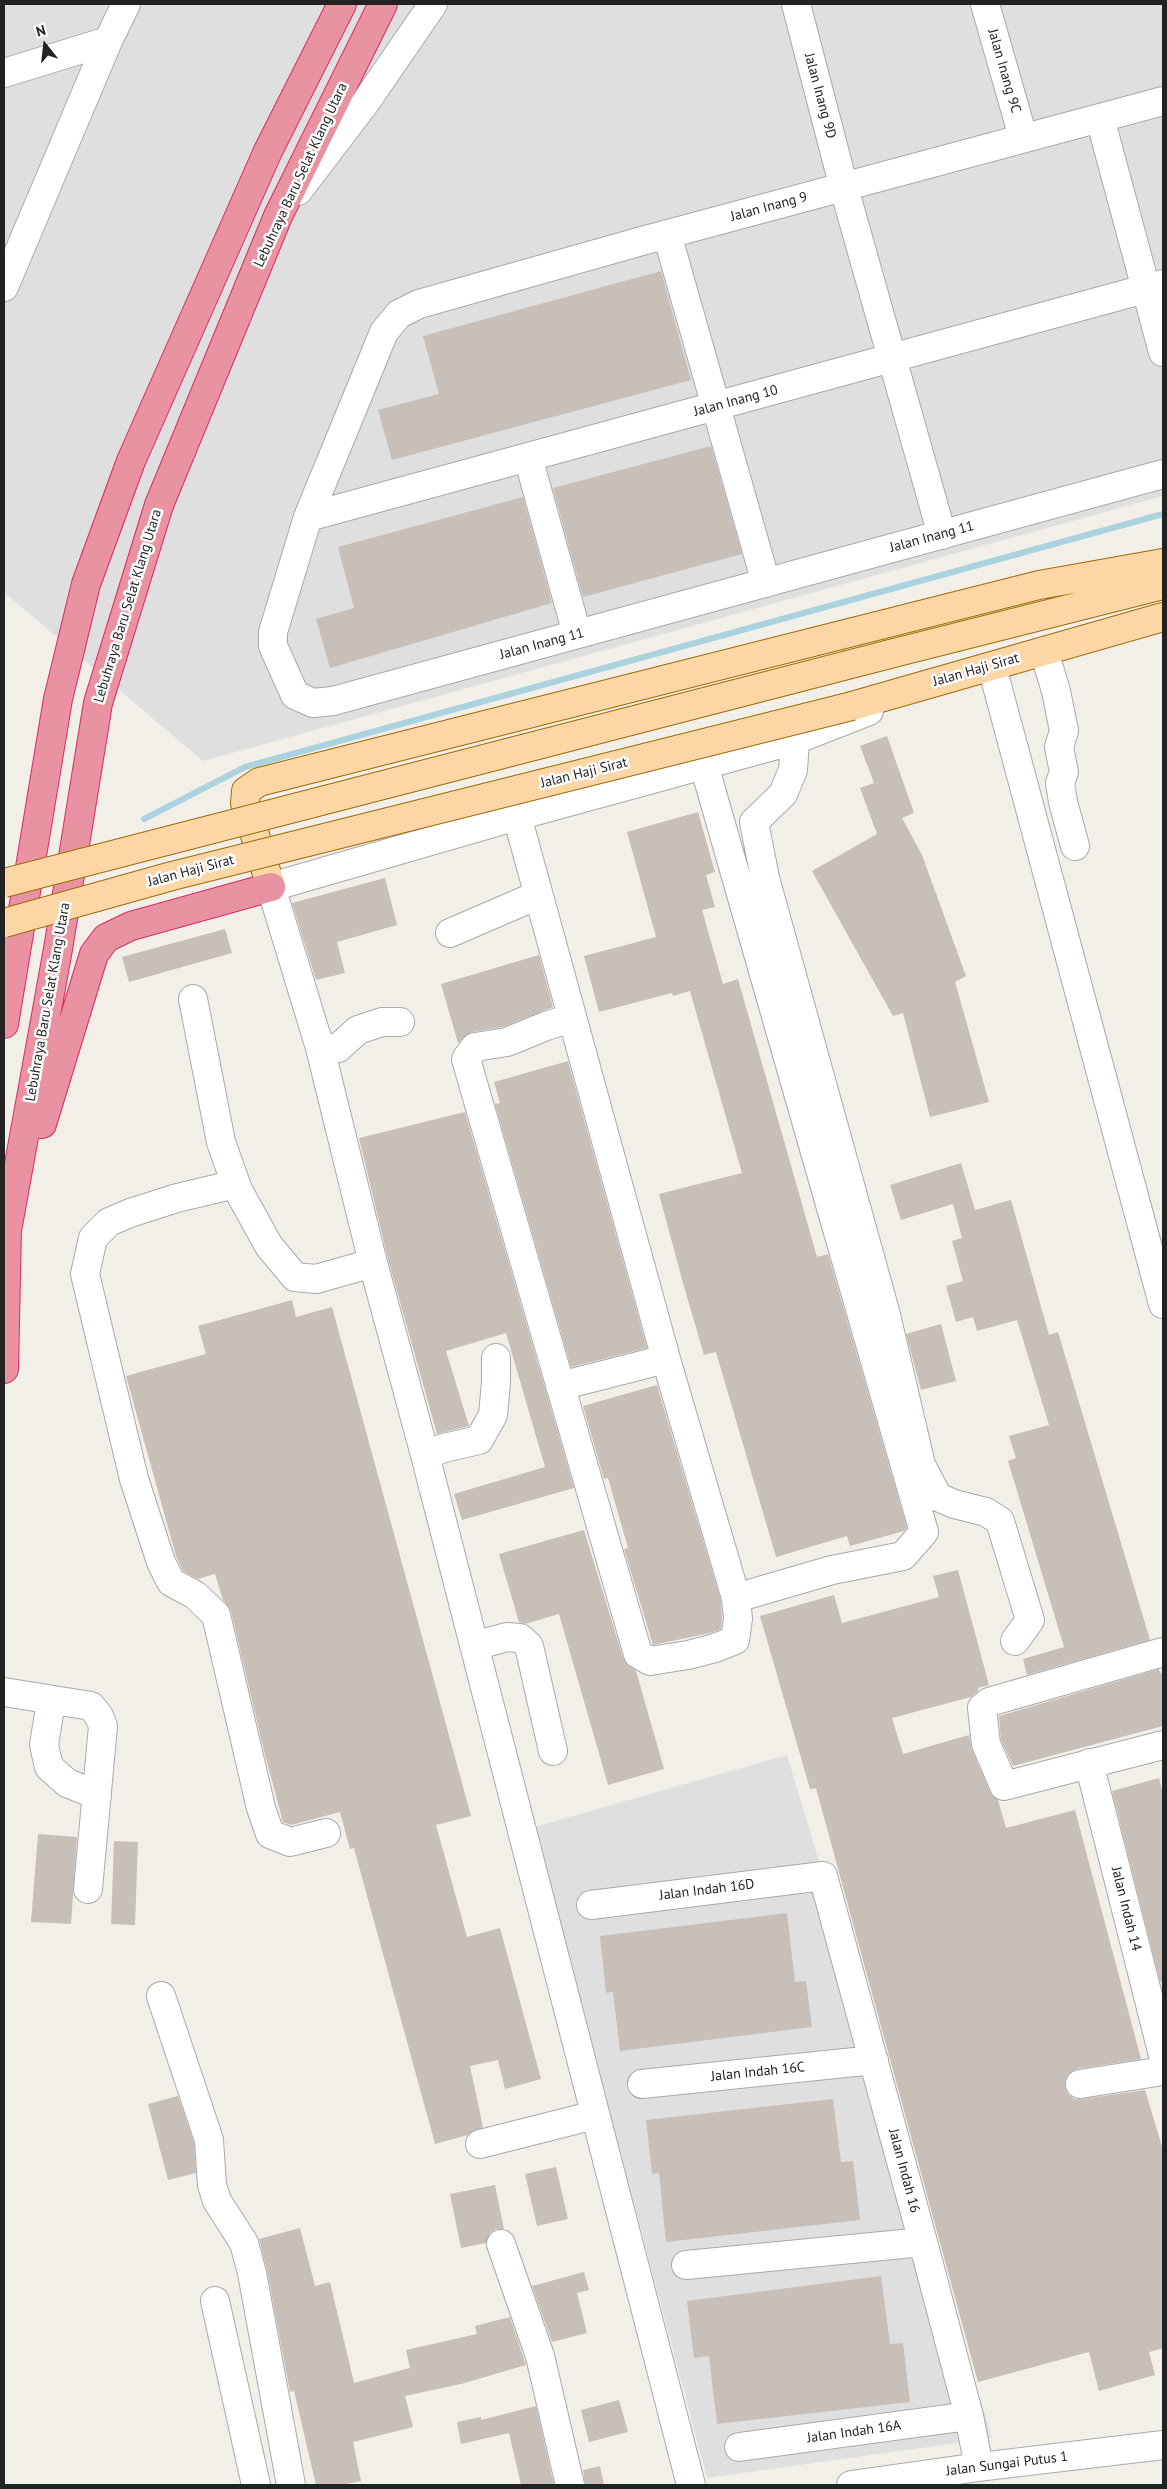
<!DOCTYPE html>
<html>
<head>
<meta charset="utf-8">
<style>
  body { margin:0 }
  #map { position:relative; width:1167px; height:2489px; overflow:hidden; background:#f2efe9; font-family:"PT Sans",sans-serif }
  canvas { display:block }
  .frame { position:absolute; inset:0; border:5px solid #222; pointer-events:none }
  .north { position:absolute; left:20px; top:20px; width:50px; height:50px; -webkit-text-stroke:4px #fff; paint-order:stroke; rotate:344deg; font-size:14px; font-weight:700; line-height:20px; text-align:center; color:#222 }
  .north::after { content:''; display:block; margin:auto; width:18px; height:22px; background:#222; clip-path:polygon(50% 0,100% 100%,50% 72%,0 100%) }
</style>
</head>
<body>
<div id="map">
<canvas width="1167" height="2489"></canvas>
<div class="frame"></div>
<div class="north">N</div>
</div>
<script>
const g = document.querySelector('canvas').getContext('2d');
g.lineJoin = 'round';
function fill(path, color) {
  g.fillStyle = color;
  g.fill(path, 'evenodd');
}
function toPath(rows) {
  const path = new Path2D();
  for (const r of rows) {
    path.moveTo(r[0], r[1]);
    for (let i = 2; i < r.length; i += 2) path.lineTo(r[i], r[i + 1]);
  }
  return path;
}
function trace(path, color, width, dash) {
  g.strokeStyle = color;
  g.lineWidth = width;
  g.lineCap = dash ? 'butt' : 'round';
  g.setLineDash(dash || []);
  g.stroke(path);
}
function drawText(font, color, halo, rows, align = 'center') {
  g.font = font + ' "PT Sans",sans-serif';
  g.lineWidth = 5;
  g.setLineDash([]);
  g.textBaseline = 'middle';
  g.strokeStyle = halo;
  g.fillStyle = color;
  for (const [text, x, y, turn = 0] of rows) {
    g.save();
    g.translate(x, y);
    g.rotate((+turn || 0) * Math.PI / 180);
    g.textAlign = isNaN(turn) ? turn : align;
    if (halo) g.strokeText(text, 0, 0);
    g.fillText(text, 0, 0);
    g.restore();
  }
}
fill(toPath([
  [4,4,1163,4,1163,496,203,761,5,593,4,588],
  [787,1755,992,2438,707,2478,534,1827]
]), '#e0dfdf');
trace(toPath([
  [144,819,245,767,1163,514]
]), '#aad3df', 6);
fill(toPath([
  [661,271,691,380,392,460,378,410,439,394,423,336],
  [711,446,742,554,583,597,553,488],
  [523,497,552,603,330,668,316,619,354,608,338,547],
  [887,736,914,813,902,818,922,855,966,976,955,982,989,1102,930,1117,903,1013,893,1016,812,871,877,834,860,788,874,783,860,746],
  [698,812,715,872,706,875,715,907,702,910,723,984,738,979,817,1257,828,1254,907,1528,904,1531,850,1546,847,1536,776,1557,716,1352,704,1355,683,1283,659,1194,742,1173,690,991,673,996,672,993,599,1012,584,956,656,937,627,832],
  [385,878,397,925,337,942,345,973,316,980,292,903],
  [225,929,232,953,129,982,122,957],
  [539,955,553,1007,503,1027,472,1032,458,1043,441,984],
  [568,1061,647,1348,571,1367,495,1104,500,1103,494,1082],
  [465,1112,574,1488,462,1520,454,1494,545,1467,506,1333,446,1351,469,1426,437,1434,388,1259,359,1138],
  [961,1163,975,1210,1011,1200,1049,1335,1058,1332,1150,1640,1027,1675,1023,1659,1064,1647,1008,1461,1016,1458,1009,1436,1049,1425,1017,1320,977,1331,973,1317,956,1322,946,1286,963,1281,952,1241,962,1238,953,1204,901,1220,890,1185],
  [292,1300,296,1317,332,1307,471,1816,436,1825,467,1937,500,1928,541,2079,505,2089,498,2060,470,2066,483,2127,468,2135,435,2144,354,1848,350,1849,340,1812,291,1825,283,1822,264,1751,231,1611,223,1600,215,1574,198,1579,183,1571,176,1556,126,1376,206,1354,198,1326],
  [941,1324,956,1381,921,1390,906,1334],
  [657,1385,721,1601,722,1619,721,1629,710,1633,653,1645,624,1549,628,1548,608,1478,604,1479,583,1406],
  [584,1530,623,1658,636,1671,664,1769,608,1785,559,1614,525,1624,519,1622,499,1554],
  [958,1570,989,1685,978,1688,978,1691,971,1697,892,1718,903,1754,969,1735,972,1750,990,1792,998,1800,1006,1828,1075,1810,1141,2059,1077,2069,1071,2072,1066,2078,1065,2087,1068,2094,1075,2099,1082,2099,1145,2090,1163,2150,1163,2348,1149,2352,1155,2375,1099,2391,1089,2352,978,2382,816,1788,810,1789,760,1616,834,1595,842,1623,939,1597,933,1576],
  [1159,1669,1160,1673,1163,1672,1163,1726,1013,1766,1001,1740,999,1716],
  [1159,1778,1163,1794,1163,1981,1160,1982,1112,1791],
  [38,1834,77,1837,71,1924,31,1922],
  [114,1841,138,1842,135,1925,111,1924],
  [787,1913,795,1982,806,1981,812,2027,620,2051,613,1992,606,1993,600,1936],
  [178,2096,194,2143,196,2173,168,2180,148,2104],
  [833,2099,841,2162,853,2161,860,2220,666,2242,659,2173,652,2174,646,2120],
  [556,2167,568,2219,537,2226,525,2174],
  [495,2185,504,2229,496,2229,490,2233,486,2243,461,2248,450,2194],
  [300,2228,315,2286,330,2282,354,2383,410,2368,406,2350,477,2334,475,2326,510,2317,526,2365,461,2384,405,2396,413,2427,353,2442,361,2481,342,2485,316,2485,294,2391,290,2392,267,2270,259,2239],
  [584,2272,589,2290,577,2293,587,2333,552,2342,532,2286],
  [881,2276,890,2344,903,2343,910,2402,717,2424,709,2356,694,2358,687,2301],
  [619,2400,628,2432,589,2442,581,2410],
  [536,2406,554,2485,521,2485,509,2433,461,2444,457,2422,481,2417,481,2420],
  [600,2466,604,2485,585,2485,583,2470]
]), '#c7bfb8');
const minor = toPath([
  [796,4,844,188,942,535],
  [985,4,1023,137],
  [4,73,108,41,126,4],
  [1163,101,642,241,419,304,399,314,384,332,308,517,273,632,273,646,295,695,313,703,333,701,1163,474],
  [1100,118,1163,352],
  [298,191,365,103,433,4],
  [667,234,766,583],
  [4,287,108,41],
  [528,457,577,634],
  [308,517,1163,284],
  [1044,651,1056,691,1064,731,1059,747,1064,772,1060,783,1063,802,1075,846],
  [992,667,1163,1304],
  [795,740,793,770,783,794,754,822,765,878,886,1315,921,1465,938,1497,954,1504,986,1512,1000,1521,1030,1620,1015,1641],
  [704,765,924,1532,903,1556,832,1570,736,1598],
  [517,816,666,1359,736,1598,738,1619,735,1640,715,1648,688,1655,650,1661,638,1654,466,1059,475,1047,507,1042,546,1026,572,1018],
  [450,933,538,895],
  [193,999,221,1142,238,1190,269,1246,295,1277,316,1279,373,1263],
  [320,1048,338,1048,358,1030,382,1022,400,1022],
  [236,1184,177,1198,130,1213,109,1222,93,1238,85,1274,134,1479,161,1562,171,1582,195,1595,216,1615,261,1808,270,1834,290,1842,326,1833],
  [560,1386,666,1359],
  [425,1455,444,1448,479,1440,493,1415,496,1382,496,1358],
  [474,1646,507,1637,520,1638,529,1646,553,1751],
  [1163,1652,989,1702,982,1708,986,1744,1004,1786,1163,1745],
  [4,1692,91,1706,99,1716,103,1726,88,1889],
  [51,1701,44,1745,49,1767,67,1783,97,1795],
  [1089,1763,1163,2055],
  [591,1905,823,1876,923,2242,969,2416,979,2467],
  [161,1996,209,2140,212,2185,217,2201,244,2243,252,2273,291,2485],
  [642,2084,874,2060],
  [1080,2084,1163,2071],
  [480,2144,595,2115],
  [501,2244,540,2356,570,2485],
  [686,2265,923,2242],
  [215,2301,256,2485],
  [739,2447,969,2416],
  [691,2485,425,1455,373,1263,320,1048,271,887,517,816,795,740,869,711],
  [851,2485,979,2467,1163,2445]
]);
const major = toPath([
  [890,654,1163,585],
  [852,706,1163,617],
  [271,887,245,803,246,791,259,782,1039,585,1163,563]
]);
const highway = toPath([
  [4,1024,58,699,86,584,131,461,268,151,342,4],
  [42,1124,94,954,106,938,131,926,271,887],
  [4,1247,58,949,98,703,159,505,278,216,383,4],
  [4,1369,7,1229]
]);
trace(minor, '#a9a9a9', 30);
trace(major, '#a06b00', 30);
trace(highway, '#dc2a67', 30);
trace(minor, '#fff', 28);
trace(major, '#fcd6a4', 28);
trace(highway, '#e892a2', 28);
const majorBridge = toPath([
  [4,883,890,654],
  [4,923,172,876,852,706]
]);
trace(majorBridge, '#a06b00', 30, []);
trace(majorBridge, '#fcd6a4', 28);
drawText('14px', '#222', '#fff', [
  ["Jalan Inang 9C",1004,71,74],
  ["Jalan Inang 9D",820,96,75],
  ["Lebuhraya Baru Selat Klang Utara",301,175,-65],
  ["Jalan Inang 9",769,207,-15],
  ["Jalan Inang 10",736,401,-15],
  ["Jalan Inang 11",932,537,-15],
  ["Lebuhraya Baru Selat Klang Utara",128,606,-73],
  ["Jalan Inang 11",542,644,-15],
  ["Jalan Haji Sirat",976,670,-16],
  ["Jalan Haji Sirat",584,773,-14],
  ["Jalan Haji Sirat",191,871,-15],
  ["Lebuhraya Baru Selat Klang Utara",48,1002,-80],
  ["Jalan Indah 16D",707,1890,-7],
  ["Jalan Indah 14",1126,1909,76],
  ["Jalan Indah 16C",758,2072,-6],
  ["Jalan Indah 16",904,2171,75],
  ["Jalan Indah 16A",854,2432,-8],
  ["Jalan Sungai Putus 1",1007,2464,-7]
]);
</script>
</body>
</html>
